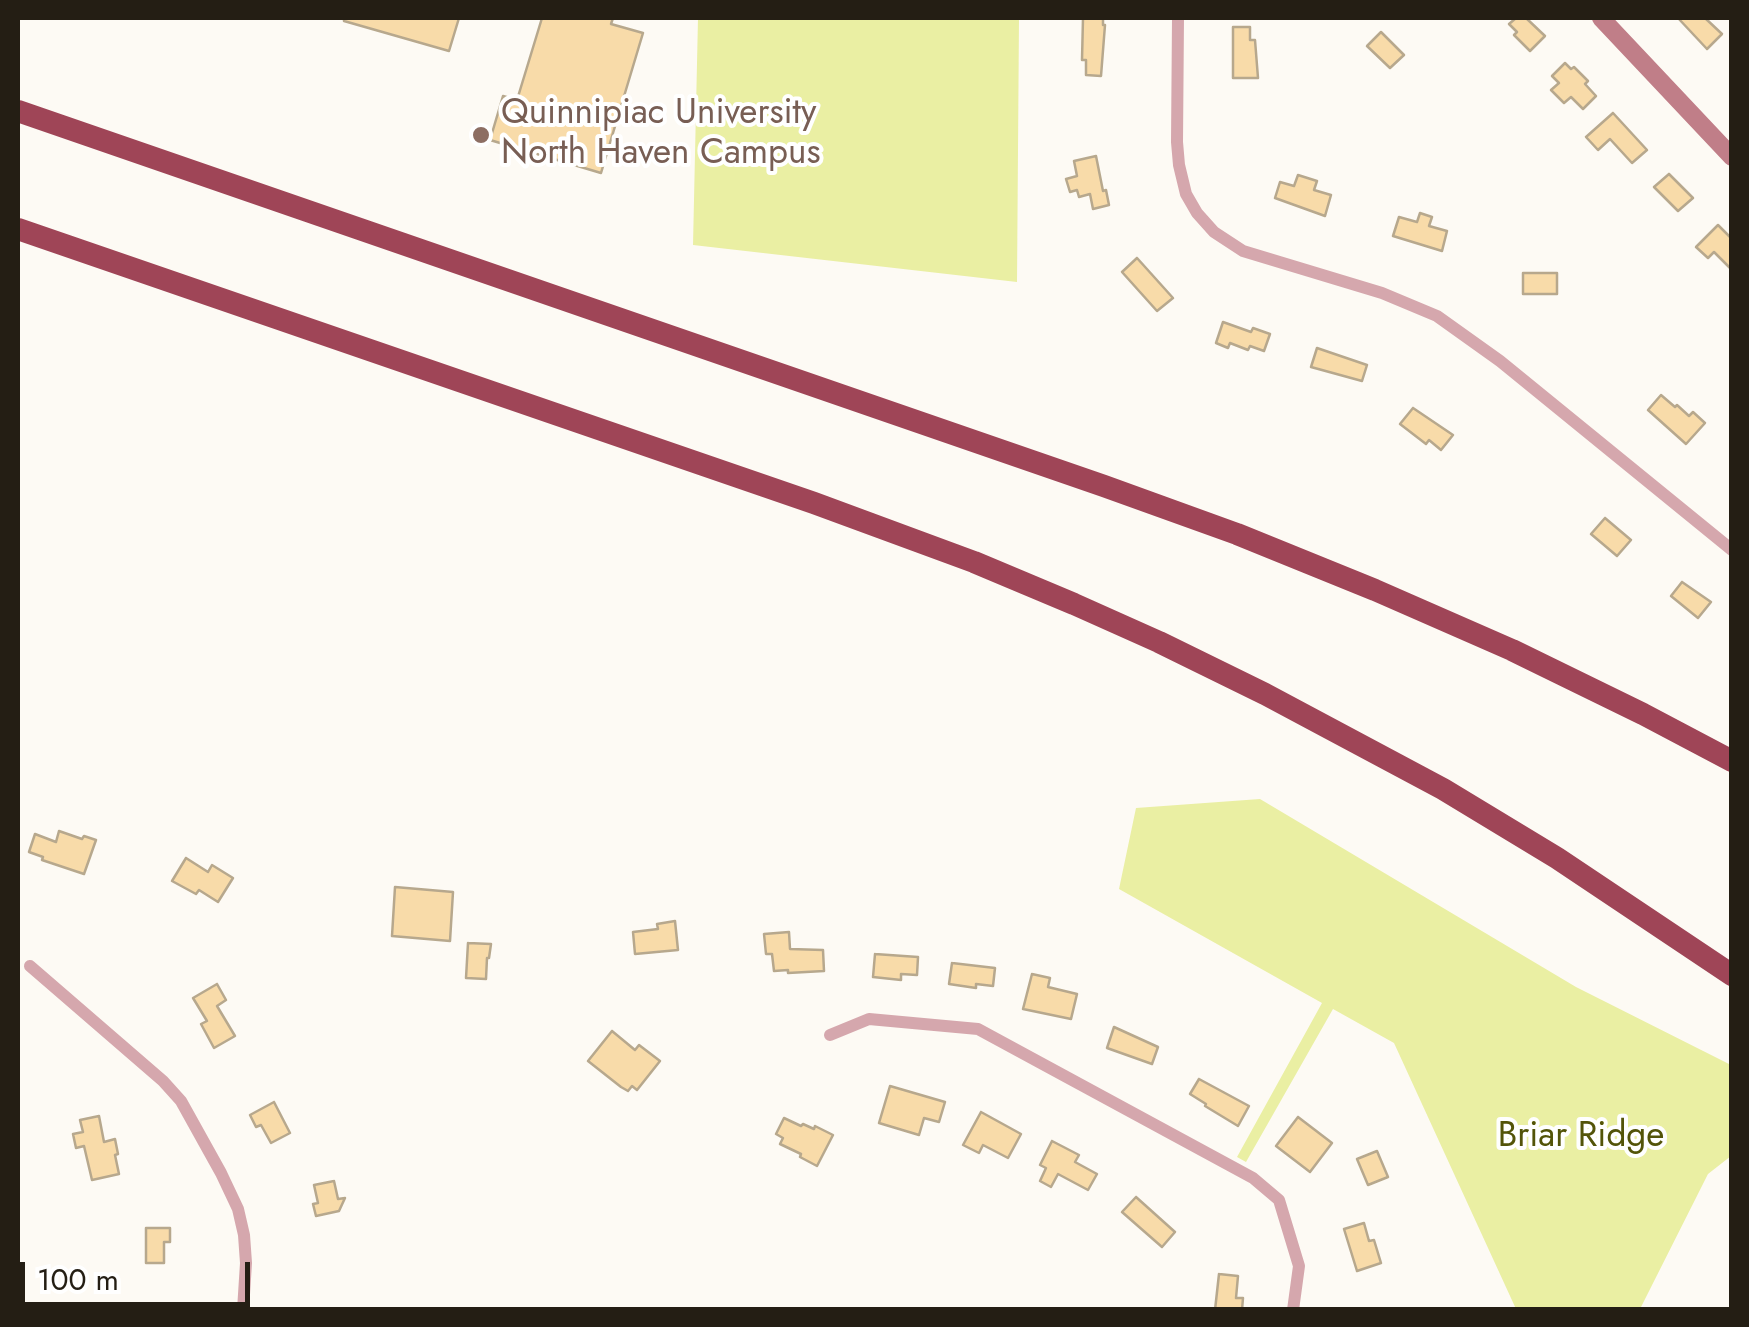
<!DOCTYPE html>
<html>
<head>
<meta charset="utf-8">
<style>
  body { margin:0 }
  #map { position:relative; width:1749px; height:1327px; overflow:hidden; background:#fdfaf4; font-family:Jost,sans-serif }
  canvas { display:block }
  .frame { position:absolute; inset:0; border:20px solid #241e14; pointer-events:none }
  .scale { position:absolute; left:20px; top:1262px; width:230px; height:45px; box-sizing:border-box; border:5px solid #241e14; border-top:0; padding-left:12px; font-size:30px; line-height:35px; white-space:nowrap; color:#241e14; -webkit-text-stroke:8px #fff; paint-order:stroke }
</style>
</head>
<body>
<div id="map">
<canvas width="1749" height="1327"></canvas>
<div class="frame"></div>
<div class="scale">100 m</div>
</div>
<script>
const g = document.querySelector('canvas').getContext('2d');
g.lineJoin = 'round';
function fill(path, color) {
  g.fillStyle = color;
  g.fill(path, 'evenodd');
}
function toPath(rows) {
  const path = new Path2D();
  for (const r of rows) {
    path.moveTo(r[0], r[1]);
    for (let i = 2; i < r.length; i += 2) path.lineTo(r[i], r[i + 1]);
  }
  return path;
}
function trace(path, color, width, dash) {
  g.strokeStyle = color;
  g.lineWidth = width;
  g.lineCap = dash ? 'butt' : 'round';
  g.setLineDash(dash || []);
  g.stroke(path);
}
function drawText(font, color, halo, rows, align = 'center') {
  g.font = font + ' Jost,sans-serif';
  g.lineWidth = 8;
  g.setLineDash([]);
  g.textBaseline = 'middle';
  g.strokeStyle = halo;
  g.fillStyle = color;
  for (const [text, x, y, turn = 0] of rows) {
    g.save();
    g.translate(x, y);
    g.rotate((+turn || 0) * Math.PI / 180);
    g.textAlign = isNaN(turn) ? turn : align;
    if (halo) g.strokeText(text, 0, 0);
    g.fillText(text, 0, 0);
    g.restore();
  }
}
fill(toPath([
  [698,18,1019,18,1017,282,693,245],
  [1260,799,1576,987,1731,1065,1731,1156,1708,1174,1640,1309,1516,1309,1394,1043,1333,1009,1246,1162,1237,1157,1322,1003,1119,889,1136,808]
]), '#eaefa3');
const building = toPath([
  [344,18,459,18,449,51,344,21,344,18],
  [542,18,613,18,611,24,643,33,601,173,490,140,503,96,517,100,542,18],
  [1083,18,1103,18,1103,25,1105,25,1101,76,1086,75,1086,60,1082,60,1083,18],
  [1516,18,1526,18,1545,36,1530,51,1514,35,1517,32,1509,24,1516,18],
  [1678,18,1705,18,1722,34,1707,49,1678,18],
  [1233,27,1250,27,1250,40,1255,40,1258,78,1233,78,1233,27],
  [1381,32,1404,55,1390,68,1367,46,1381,32],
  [1565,63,1571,69,1574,67,1588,81,1585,84,1596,96,1583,109,1571,97,1564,103,1551,90,1559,83,1552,76,1565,63],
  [1613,113,1647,150,1632,163,1610,139,1598,150,1586,137,1613,113],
  [1096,156,1103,191,1106,190,1109,205,1093,209,1090,194,1079,197,1077,190,1070,192,1066,179,1077,176,1074,161,1096,156],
  [1669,174,1693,198,1678,211,1654,187,1669,174],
  [1298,175,1317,181,1314,190,1331,195,1325,216,1275,198,1280,182,1294,186,1298,175],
  [1420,213,1432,217,1429,226,1447,231,1442,251,1393,236,1399,217,1417,222,1420,213],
  [1718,225,1732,239,1732,270,1714,252,1708,258,1696,247,1718,225],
  [1137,258,1173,298,1157,311,1122,272,1137,258],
  [1523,273,1557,273,1557,294,1523,294,1523,273],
  [1223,322,1251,332,1253,328,1270,334,1264,351,1250,346,1248,350,1230,343,1228,348,1216,343,1223,322],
  [1317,348,1367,365,1362,381,1311,367,1317,348],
  [1661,395,1675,407,1677,405,1689,416,1693,412,1705,423,1686,444,1648,410,1661,395],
  [1413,408,1453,435,1441,450,1429,440,1426,444,1400,424,1413,408],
  [1605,518,1631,540,1617,556,1591,534,1605,518],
  [1682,582,1711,602,1698,618,1671,596,1682,582],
  [59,831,82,839,84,836,96,840,84,874,42,860,43,857,29,852,35,834,56,842,59,831],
  [186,858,208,872,212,865,233,878,218,902,199,890,196,894,172,881,186,858],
  [395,887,453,892,450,941,392,936,395,887],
  [675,921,678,950,635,954,633,932,658,929,657,924,675,921],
  [789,932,790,949,823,950,824,971,788,973,788,970,774,971,772,954,766,954,764,934,789,932],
  [468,943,491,944,489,958,487,958,486,979,466,978,468,943],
  [875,954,918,957,917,975,901,974,901,980,873,977,875,954],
  [952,963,995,968,993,986,976,984,976,988,949,984,952,963],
  [1032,974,1050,978,1048,987,1077,994,1071,1019,1023,1009,1032,974],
  [217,984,226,1000,217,1006,235,1036,214,1048,201,1024,207,1021,193,998,217,984],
  [1114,1027,1158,1047,1152,1064,1107,1048,1114,1027],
  [612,1031,635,1050,639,1045,660,1061,637,1090,632,1086,628,1091,621,1087,588,1061,612,1031],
  [1199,1079,1249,1106,1238,1126,1205,1106,1206,1104,1190,1094,1199,1079],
  [890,1086,945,1102,939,1122,924,1118,919,1135,879,1123,890,1086],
  [274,1102,290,1133,271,1143,261,1125,256,1127,250,1115,274,1102],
  [981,1112,1021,1134,1008,1158,983,1145,979,1153,963,1145,981,1112],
  [99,1116,104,1142,115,1139,118,1154,115,1155,119,1174,92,1180,84,1146,76,1148,73,1134,83,1132,80,1120,99,1116],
  [1298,1117,1332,1143,1310,1172,1276,1146,1298,1117],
  [784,1118,801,1126,803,1124,814,1129,815,1126,833,1135,817,1166,800,1157,801,1154,780,1144,783,1138,776,1134,784,1118],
  [1052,1141,1079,1155,1075,1162,1097,1174,1088,1190,1058,1174,1051,1187,1040,1181,1046,1168,1040,1165,1052,1141],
  [1377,1151,1388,1177,1368,1185,1357,1159,1377,1151],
  [334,1181,338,1199,345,1198,339,1211,316,1216,313,1204,318,1203,314,1185,334,1181],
  [1136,1197,1175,1232,1162,1247,1122,1212,1136,1197],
  [1364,1223,1369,1241,1374,1240,1381,1263,1357,1271,1344,1229,1364,1223],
  [146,1228,170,1228,170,1242,164,1242,164,1263,146,1263,146,1228],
  [1219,1274,1238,1276,1236,1298,1243,1298,1242,1310,1215,1310,1219,1274]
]);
fill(building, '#f8dba9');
trace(building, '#b7a88d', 2.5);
trace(toPath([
  [1178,18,1177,142,1179,165,1186,194,1197,213,1214,232,1243,251,1382,293,1437,316,1500,361,1732,550],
  [30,966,163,1081,181,1101,221,1173,238,1209,244,1235,246,1263,243,1310],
  [830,1035,869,1019,978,1029,1253,1178,1279,1200,1299,1266,1293,1310]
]), '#d5a7ad', 12);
trace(toPath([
  [1601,18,1732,157]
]), '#c07e88', 18);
trace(toPath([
  [18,111,1104,486,1237,534,1375,590,1512,650,1643,714,1732,761],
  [18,229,814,503,974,562,1074,604,1159,642,1265,694,1443,789,1557,858,1732,975]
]), '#9f4557', 22);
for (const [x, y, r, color] of [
  [481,135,10,"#8d6e63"]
]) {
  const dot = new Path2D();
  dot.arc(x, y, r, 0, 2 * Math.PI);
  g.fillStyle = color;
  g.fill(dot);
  trace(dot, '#fff', 4);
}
drawText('35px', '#785e54', '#fff', [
  ["Quinnipiac University",501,115],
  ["North Haven Campus",501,155]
], 'left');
drawText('35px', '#535409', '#fff', [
  ["Briar Ridge",1581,1138]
]);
</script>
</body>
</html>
